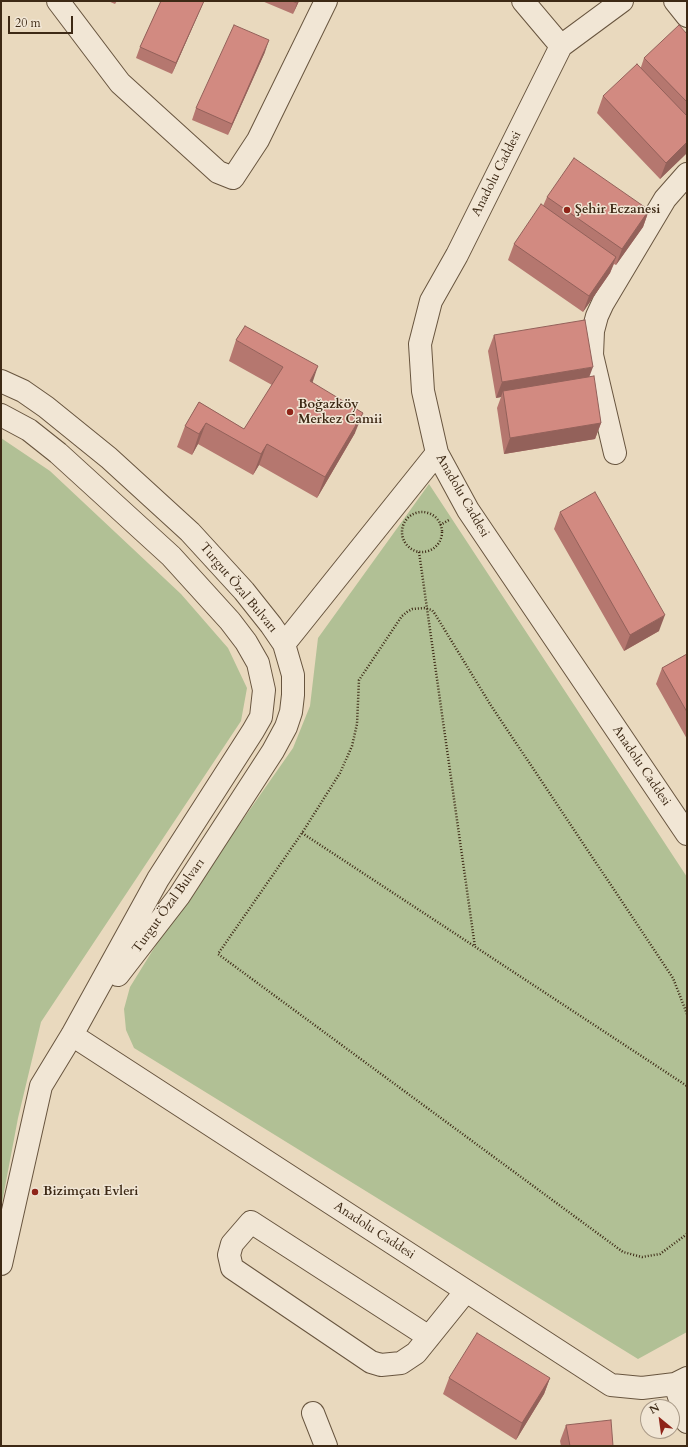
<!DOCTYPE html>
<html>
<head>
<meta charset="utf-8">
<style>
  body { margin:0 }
  #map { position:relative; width:688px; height:1447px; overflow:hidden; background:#e9d9be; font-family:Cardo,serif }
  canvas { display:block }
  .frame { position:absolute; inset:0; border:2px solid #3d2915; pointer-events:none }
  .north { position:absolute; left:640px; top:1399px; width:40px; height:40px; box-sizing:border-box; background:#f1e6d5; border:1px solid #a99a88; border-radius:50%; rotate:331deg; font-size:11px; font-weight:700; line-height:16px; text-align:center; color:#3d2915 }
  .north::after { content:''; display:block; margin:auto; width:14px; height:18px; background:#8f2418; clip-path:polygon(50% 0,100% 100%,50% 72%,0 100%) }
  .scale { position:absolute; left:8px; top:16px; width:65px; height:18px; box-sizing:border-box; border:2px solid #3d2915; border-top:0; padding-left:5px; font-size:12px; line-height:14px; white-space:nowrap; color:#3d2915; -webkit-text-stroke:3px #f1e6d5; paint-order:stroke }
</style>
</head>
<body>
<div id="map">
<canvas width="688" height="1447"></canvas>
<div class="frame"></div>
<div class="north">N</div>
<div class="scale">20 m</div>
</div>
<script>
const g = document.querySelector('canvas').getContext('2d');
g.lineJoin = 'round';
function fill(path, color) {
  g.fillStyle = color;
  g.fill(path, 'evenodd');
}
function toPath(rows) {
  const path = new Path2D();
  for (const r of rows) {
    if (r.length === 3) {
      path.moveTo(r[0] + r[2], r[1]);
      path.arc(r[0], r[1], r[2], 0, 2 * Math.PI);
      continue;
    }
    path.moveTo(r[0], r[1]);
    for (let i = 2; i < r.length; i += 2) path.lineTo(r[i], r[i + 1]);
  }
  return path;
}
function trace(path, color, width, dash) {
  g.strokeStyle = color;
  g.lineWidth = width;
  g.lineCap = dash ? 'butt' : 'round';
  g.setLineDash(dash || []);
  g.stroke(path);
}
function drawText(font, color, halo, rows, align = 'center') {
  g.font = font + ' Cardo,serif';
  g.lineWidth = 3;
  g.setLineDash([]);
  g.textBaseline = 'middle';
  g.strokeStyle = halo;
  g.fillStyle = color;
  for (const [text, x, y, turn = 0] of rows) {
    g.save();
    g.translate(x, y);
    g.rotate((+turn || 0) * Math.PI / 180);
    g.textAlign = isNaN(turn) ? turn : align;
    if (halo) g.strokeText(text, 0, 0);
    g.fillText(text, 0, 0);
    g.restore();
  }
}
fill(toPath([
  [1,438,50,471,181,594,228,648,247,688,241,721,41,1022,18,1118,1,1208],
  [429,484,687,877,687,1332,638,1359,134,1048,126,1030,124,1009,130,987,164,932,293,748,310,706,318,638]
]), '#b1c095');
const minor = toPath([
  [58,1,120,83,218,172,233,178,258,140,326,1],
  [523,1,561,46],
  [622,1,561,46,457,255,431,301,420,344,423,391,437,453,468,510,687,834],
  [675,1,687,16],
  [1,381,23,391,46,407,109,458,190,532,244,591,271,625,284,644,293,675,293,695,291,712,286,727,273,751,179,896,118,975],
  [1,415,29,430,58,453,171,556,230,621,246,642,258,663,264,690,261,717,253,731,158,879,72,1035,41,1086,1,1264],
  [615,453,592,355,593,331,597,316,603,303,665,199,687,174],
  [284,644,437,453],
  [72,1035,611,1385,642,1388,675,1384,687,1378],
  [429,1337,251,1222,232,1244,229,1255,232,1268,371,1362,381,1365,401,1363,416,1353,466,1291],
  [675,1384,687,1422],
  [313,1413,326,1446]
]);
trace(minor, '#68553f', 24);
trace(toPath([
  [422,532,20],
  [440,525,449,520],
  [419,552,475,947],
  [302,833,687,1086],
  [687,1014,673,978,490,704,435,614,432,610,424,608,412,609,407,612,402,616,359,680,357,724,352,746,340,773,302,833,218,954,623,1252,642,1257,660,1254,687,1234]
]), '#3d2915', 2.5, [1, 2]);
trace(minor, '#f1e6d5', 22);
fill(toPath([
  [108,1,117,1,115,4],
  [161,1,204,1,172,74,136,58,140,47],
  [262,1,299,1,293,14],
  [687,34,687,153,660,179,597,113,603,96,641,67,644,58],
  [265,52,228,135,192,120,196,108],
  [547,197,649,210,643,227,616,265,614,264,610,273,583,312,508,260,514,244,543,206],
  [494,335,589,377,601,423,595,439,504,454,497,408,501,397,496,398,488,351],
  [236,340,312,383,355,433,317,498,259,465,253,475,198,444,192,455,177,447,185,426,199,402,244,429,272,385,229,361],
  [560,512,659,631,624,651,554,529],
  [687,654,687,739,656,684,662,668],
  [449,1378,550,1378,544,1394,516,1440,443,1394],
  [566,1425,613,1446,561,1446,560,1441]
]), '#b5776f');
fill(toPath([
  [204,1,172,74,176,63],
  [298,1,299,1,293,14,297,3],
  [269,40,265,52,228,135,232,124],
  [687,142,687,153,660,179,666,163],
  [649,210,643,227,616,265,622,249],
  [616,257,610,273,583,312,589,296],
  [318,366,311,387,310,381],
  [593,367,587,383,503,391,501,397,496,398,502,382],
  [363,413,355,433,317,498,325,477],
  [206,423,198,444,192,455,199,434],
  [601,423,595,439,504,454,510,438],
  [267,444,259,465,253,475,261,454],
  [665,615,659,631,624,651,630,635],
  [550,1378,544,1394,516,1440,522,1423]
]), '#93615a');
const building = toPath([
  [161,1,204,1,176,63,140,47,161,1],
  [292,1,298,1,297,3,292,1],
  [234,25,269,40,232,124,196,108,234,25],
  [679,25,687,34,687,102,644,58,679,25],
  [637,64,687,116,687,142,666,163,603,96,637,64],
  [574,158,649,210,622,249,547,197,574,158],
  [541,204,616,257,589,296,514,244,541,204],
  [585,320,593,367,502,382,494,335,585,320],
  [245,326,318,366,310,381,363,413,325,477,267,444,261,454,206,423,199,434,185,426,199,402,244,429,283,367,236,340,245,326],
  [594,376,601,423,510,438,503,391,594,376],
  [595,492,665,615,630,635,560,512,595,492],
  [687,654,687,712,662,668,687,654],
  [477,1333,550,1378,522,1423,449,1378,477,1333],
  [611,1420,613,1446,570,1446,566,1425,611,1420]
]);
fill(building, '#d28a81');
trace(building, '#93615a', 1);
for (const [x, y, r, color] of [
  [567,210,4,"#8f2418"],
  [290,412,4,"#8f2418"],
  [35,1192,4,"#8f2418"]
]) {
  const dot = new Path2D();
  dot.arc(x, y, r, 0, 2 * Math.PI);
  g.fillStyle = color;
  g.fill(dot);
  trace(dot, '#f1e6d5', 1.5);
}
drawText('13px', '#3d2915', '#f1e6d5', [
  ["Anadolu Caddesi",497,174,-63],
  ["Anadolu Caddesi",462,496,60],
  ["Turgut Özal Bulvarı",238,588,50],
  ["Anadolu Caddesi",641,766,56],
  ["Turgut Özal Bulvarı",169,906,-54],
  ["Anadolu Caddesi",374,1231,33]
]);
drawText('bold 13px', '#3d2915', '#f1e6d5', [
  ["Şehir Eczanesi",575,210],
  ["Boğazköy",298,405],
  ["Merkez Camii",298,420],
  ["Bizimçatı Evleri",43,1192]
], 'left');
</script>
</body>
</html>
